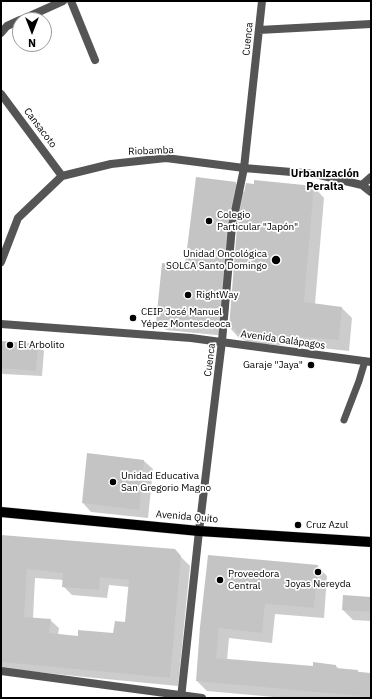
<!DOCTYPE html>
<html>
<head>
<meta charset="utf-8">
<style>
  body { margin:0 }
  #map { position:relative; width:372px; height:699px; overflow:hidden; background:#fff; font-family:"IBM Plex Sans",sans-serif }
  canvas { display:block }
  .frame { position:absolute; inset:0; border:2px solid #000; pointer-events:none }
  .north { position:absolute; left:12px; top:12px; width:40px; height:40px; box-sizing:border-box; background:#fff; border:1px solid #999; border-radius:50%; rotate:180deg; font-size:11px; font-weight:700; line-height:16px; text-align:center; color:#000 }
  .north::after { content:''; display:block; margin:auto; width:14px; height:18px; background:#000; clip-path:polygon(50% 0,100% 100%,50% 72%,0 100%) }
</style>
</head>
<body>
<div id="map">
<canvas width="372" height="699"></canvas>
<div class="frame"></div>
<div class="north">N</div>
</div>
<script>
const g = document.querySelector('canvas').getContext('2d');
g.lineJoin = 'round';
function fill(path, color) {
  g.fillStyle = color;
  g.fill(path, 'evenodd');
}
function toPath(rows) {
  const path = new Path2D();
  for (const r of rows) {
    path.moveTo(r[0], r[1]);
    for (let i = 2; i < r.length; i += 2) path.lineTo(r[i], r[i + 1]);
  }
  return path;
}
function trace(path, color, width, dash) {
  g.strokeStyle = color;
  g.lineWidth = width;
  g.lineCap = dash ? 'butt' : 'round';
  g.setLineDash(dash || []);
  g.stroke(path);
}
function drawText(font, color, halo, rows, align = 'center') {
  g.font = font + ' "IBM Plex Sans",sans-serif';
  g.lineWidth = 3.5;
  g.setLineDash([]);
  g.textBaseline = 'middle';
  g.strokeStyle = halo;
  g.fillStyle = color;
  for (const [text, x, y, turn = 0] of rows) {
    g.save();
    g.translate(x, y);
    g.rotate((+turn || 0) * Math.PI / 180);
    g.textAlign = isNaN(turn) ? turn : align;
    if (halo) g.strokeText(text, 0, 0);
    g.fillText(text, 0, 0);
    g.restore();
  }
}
fill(toPath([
  [235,183,245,193,314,187,324,198,315,304,342,308,352,318,349,351,312,347,248,343,243,339,240,339,230,328,239,223,237,223,235,235,226,336,166,330,157,321,186,266],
  [1,345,38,345,44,351,42,376,3,374,1,372],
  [88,454,144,461,153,469,148,518,91,512,83,503],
  [1,536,174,550,190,566,178,686,85,677,28,671,1,669],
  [35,578,64,580,63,586,72,595,107,598,109,585,129,587,126,623,114,634,80,637,58,635,59,628,50,620,33,618],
  [317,566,327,576,324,618,275,614,272,643,229,638,227,660,314,667,336,666,340,670,371,673,371,698,285,698,207,691,197,681,201,627],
  [371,598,371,621,353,620,343,610]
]), '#0003');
fill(toPath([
  [196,177,236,182,227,226,218,327,156,322,162,263,185,265],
  [254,180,314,186,304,302,342,307,339,340,301,337,236,333,236,329,229,328,237,227,246,183,254,184],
  [1,341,38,344,36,371,1,368],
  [87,453,144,460,139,510,82,503],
  [1,535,175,549,181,556,170,678,1,662],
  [27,569,63,573,62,587,99,590,100,577,129,580,125,622,115,621,113,633,78,630,78,636,49,633,51,619,24,617],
  [208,555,318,565,314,608,265,604,262,633,219,628,216,658,313,666,313,662,336,665,336,668,358,670,358,672,371,674,371,697,196,681,200,627],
  [343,595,371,597,371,612,342,610]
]), '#c4c4c4');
const primary = toPath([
  [1,512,199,531,371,542]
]);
trace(primary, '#dbdbdb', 11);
trace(toPath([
  [344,420,359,381,365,361]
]), '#555', 7);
trace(toPath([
  [1,671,202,698]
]), '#555', 8);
trace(toPath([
  [71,1,95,60],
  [21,20,63,1],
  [259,30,371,24],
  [1,33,7,26,20,20],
  [1,94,62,176],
  [362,185,371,177],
  [1,262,18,218,62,176,111,164,166,158,244,168,315,174,362,185,371,192],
  [181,698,199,531,222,341,232,226,244,168,262,1]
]), '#555', 8);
trace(toPath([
  [1,324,191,338,371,362]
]), '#555', 8);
trace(primary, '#000', 10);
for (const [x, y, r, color] of [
  [209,221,4,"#000"],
  [276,260,5,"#000"],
  [188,295,4,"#000"],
  [133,318,4,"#000"],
  [10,345,4,"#000"],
  [311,365,4,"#000"],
  [113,482,4,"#000"],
  [298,525,4,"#000"],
  [318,572,4,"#000"],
  [220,580,4,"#000"]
]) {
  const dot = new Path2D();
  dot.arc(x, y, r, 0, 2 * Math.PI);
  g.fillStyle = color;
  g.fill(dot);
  trace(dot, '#fff', 1.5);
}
drawText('10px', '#000', '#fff', [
  ["Cuenca",248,39,-84],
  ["Cansacoto",40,128,53],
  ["Riobamba",151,151,-2],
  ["Avenida Galápagos",283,340,8],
  ["Cuenca",210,360,-83],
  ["Avenida Quito",187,517,5]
]);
drawText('10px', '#000', '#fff', [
  ["Colegio",217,215],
  ["Particular \"Japón\"",217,227],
  ["Unidad Oncológica",267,254,"right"],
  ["SOLCA Santo Domingo",267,266,"right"],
  ["RightWay",196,295],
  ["CEIP José Manuel",141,312],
  ["Yépez Montesdeoca",141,324],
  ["El Arbolito",18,345],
  ["Garaje \"Jaya\"",303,365,"right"],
  ["Unidad Educativa",121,476],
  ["San Gregorio Magno",121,488],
  ["Cruz Azul",306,525],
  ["Proveedora",228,574],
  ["Central",228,586],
  ["Joyas Nereyda",318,584,"center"]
], 'left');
drawText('bold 11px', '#000', '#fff', [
  ["Urbanización",325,174],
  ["Peralta",325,187]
]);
</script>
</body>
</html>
